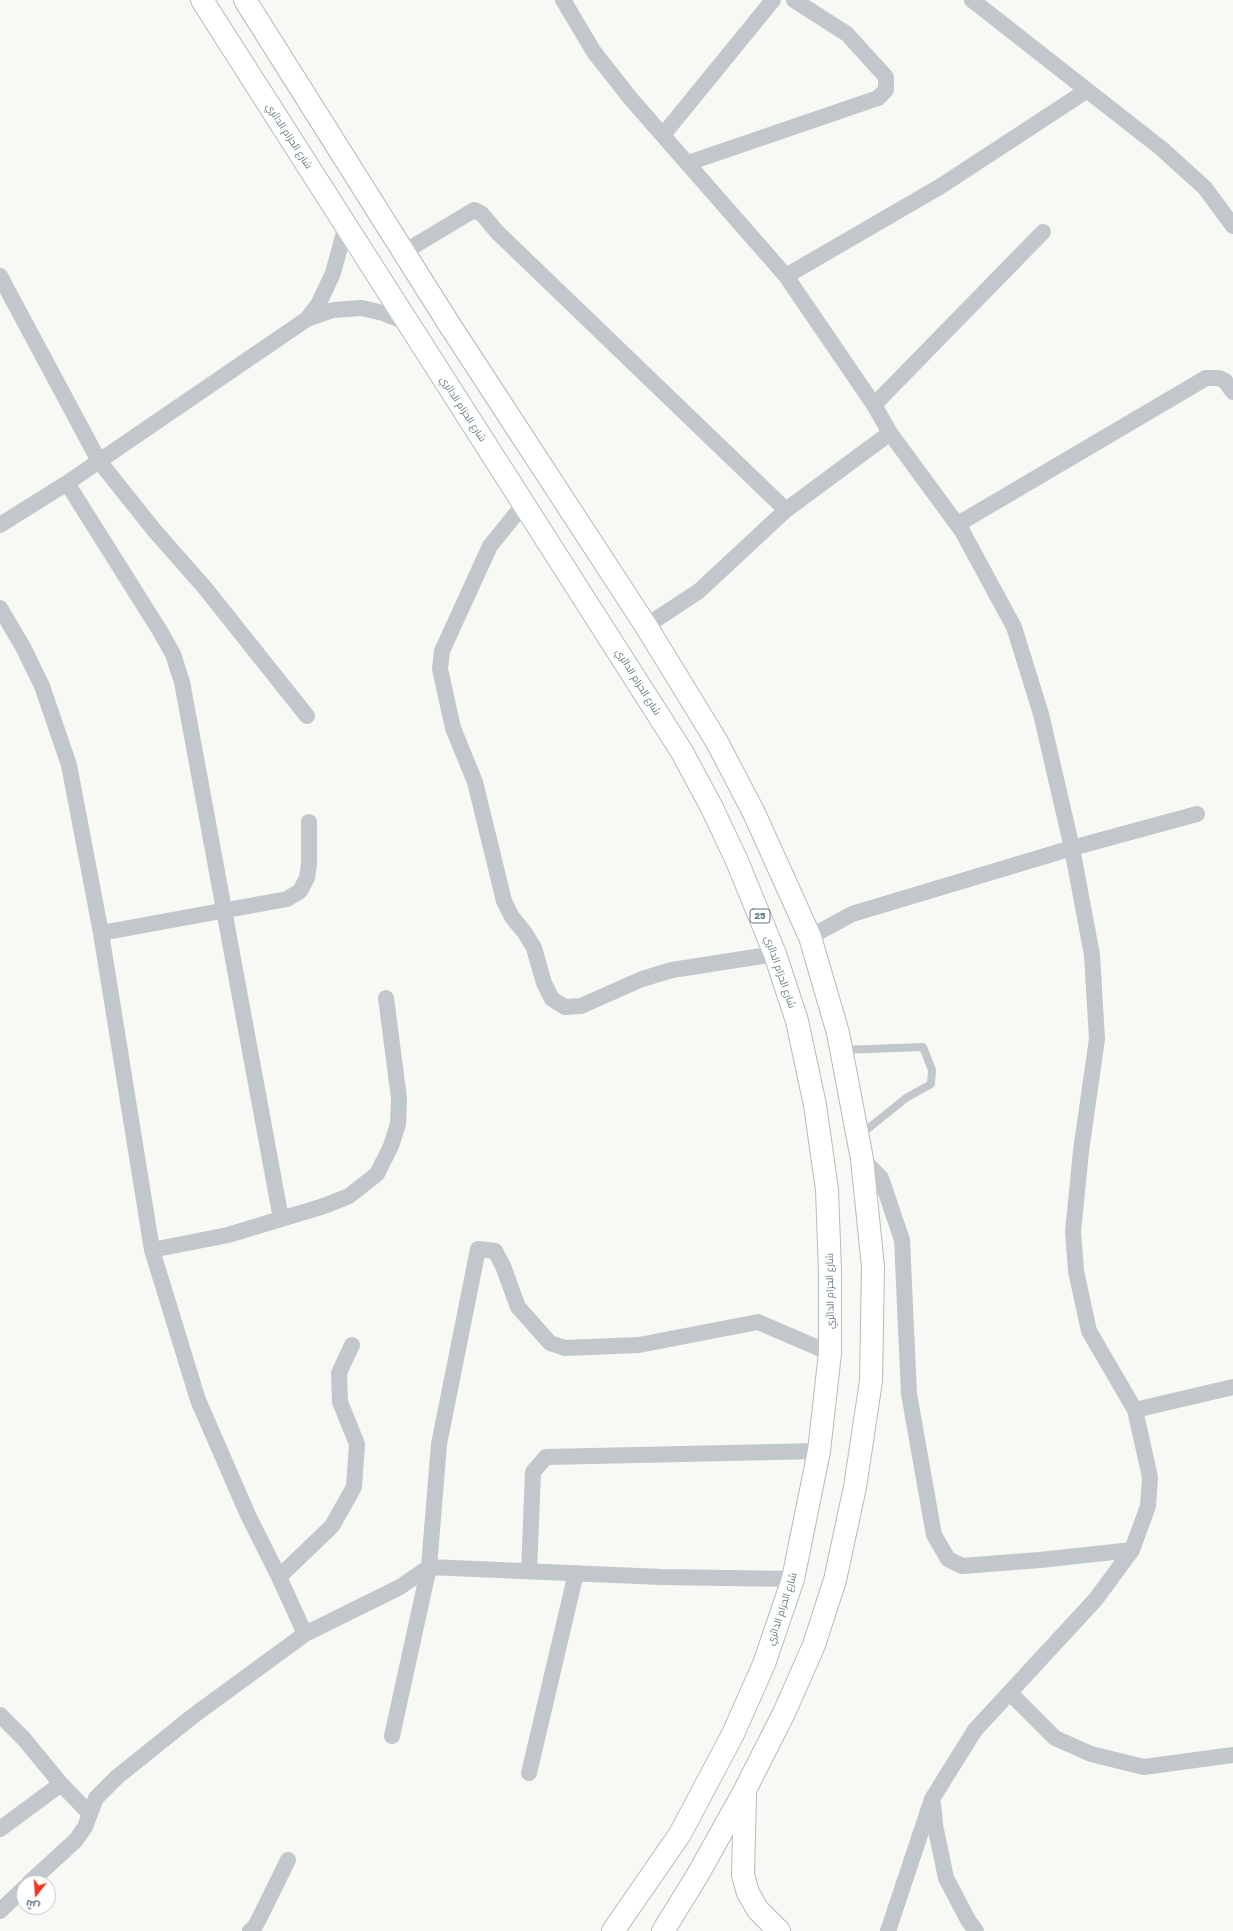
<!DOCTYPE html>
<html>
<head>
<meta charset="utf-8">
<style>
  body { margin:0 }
  #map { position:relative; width:1233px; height:1931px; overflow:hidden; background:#f8f8f5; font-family:"Golos Text",Cairo,sans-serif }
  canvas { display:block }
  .north { position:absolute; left:16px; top:1875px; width:40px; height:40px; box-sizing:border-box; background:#fff; border:1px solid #c0c9cd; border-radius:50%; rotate:197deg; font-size:11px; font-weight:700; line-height:16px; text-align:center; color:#617882 }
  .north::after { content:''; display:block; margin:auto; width:14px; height:18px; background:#f0371d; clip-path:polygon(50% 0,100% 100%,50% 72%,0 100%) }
</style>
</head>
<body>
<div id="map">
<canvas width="1233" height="1931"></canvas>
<div class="north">ش</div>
</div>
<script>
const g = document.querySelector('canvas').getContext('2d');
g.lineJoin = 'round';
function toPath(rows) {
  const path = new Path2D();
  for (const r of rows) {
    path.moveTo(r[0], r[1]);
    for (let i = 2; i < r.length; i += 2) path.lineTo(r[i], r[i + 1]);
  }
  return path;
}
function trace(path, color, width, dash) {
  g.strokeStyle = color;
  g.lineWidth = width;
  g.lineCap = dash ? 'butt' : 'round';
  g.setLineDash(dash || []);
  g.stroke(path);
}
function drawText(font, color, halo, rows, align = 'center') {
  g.font = font + ' "Golos Text",Cairo,sans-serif';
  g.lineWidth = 4;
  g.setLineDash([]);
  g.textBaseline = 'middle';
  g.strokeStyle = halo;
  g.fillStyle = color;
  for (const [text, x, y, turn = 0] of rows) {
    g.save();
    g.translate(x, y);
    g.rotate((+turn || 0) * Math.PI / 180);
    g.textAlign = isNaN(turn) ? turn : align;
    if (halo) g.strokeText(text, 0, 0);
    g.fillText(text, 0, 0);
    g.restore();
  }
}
const primary = toPath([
  [202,0,682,752,712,808,737,861,775,954,797,1021,815,1105,827,1190,830,1271,830,1353,819,1451,793,1579,764,1664,733,1734,680,1834,613,1931],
  [245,0,449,324,646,626,717,742,754,813,810,937,838,1033,862,1159,873,1267,871,1381,855,1487,835,1580,814,1645,784,1713,745,1790,697,1876,663,1931],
  [745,1794,743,1875,748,1893,758,1910,779,1931]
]);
trace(primary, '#b4bbbe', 24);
trace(toPath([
  [841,1050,923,1047,932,1070,931,1084,906,1098,860,1135]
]), '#c1c7ca', 8);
trace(toPath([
  [563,0,594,52,631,99,786,276,874,405,890,433,962,531,1014,627,1041,714,1072,848,1092,955,1097,1039,1081,1151,1073,1232,1076,1271,1089,1331,1135,1410,1150,1477,1148,1506,1132,1550,1096,1599,975,1730,932,1799,888,1931],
  [972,0,1162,149,1205,188,1233,226],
  [663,135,773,0],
  [688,163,878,98,886,90,886,77,847,34,794,0],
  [404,252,474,210,482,214,497,232,786,510],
  [0,276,99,461,154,530,205,588,307,716],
  [786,276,941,186,1086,91],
  [307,319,319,303,333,273,346,225],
  [874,405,1043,232],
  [67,483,160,631,173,654,182,682,281,1219],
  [524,504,490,546,442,651,440,669,453,728,475,782,504,901,512,917,525,933,534,948,544,983,552,999,565,1007,581,1006,642,979,672,970,775,954],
  [958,524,1206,378,1219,378,1225,381,1233,392],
  [0,525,67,483,307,319,333,310,362,308,383,313,409,323],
  [0,608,23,647,42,686,69,765,101,933,152,1250,198,1400,248,1515,279,1577,305,1634],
  [646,626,699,591,786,510,890,433],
  [101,933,287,899,300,891,307,878,309,864,309,822],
  [810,937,852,914,1072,848,1197,814],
  [862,1159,881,1178,902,1240,909,1394,934,1535,948,1559,962,1566,1040,1560,1132,1550],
  [152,1250,228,1235,324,1206,349,1196,377,1174,391,1146,398,1124,399,1098,386,998],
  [1135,1410,1233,1387],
  [529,1571,533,1472,546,1457,819,1451],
  [279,1577,332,1526,354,1487,357,1444,340,1402,339,1373,352,1345],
  [1010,1693,1055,1738,1091,1754,1144,1767,1233,1755],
  [0,1715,24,1739,61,1784,90,1814],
  [392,1736,429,1567,439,1444,478,1249,495,1251,503,1266,518,1307,550,1343,565,1348,639,1345,758,1322,830,1353],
  [529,1773,576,1573],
  [933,1804,935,1825,946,1878,968,1920,976,1931],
  [0,1829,61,1784],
  [29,1883,76,1840,85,1827,96,1798,117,1777,193,1716,305,1634,400,1587,429,1567,661,1577,793,1579],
  [0,1911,24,1888],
  [250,1931,254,1928,260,1917,288,1860]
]), '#c1c7ca', 16);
trace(primary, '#fff', 22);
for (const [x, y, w] of [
  [760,916,20]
]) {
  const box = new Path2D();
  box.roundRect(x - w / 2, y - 7, w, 14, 3);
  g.fillStyle = '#fff';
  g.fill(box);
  trace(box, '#617882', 1);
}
drawText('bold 9px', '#617882', null, [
  ["25",760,916]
]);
drawText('10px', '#617882', '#fff', [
  ["شارع الحزام الدائري",289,136,57],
  ["شارع الحزام الدائري",463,409,57],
  ["شارع الحزام الدائري",638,682,58],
  ["شارع الحزام الدائري",780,972,71],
  ["شارع الحزام الدائري",830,1291,-91],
  ["شارع الحزام الدائري",782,1609,-72]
]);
</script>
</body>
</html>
